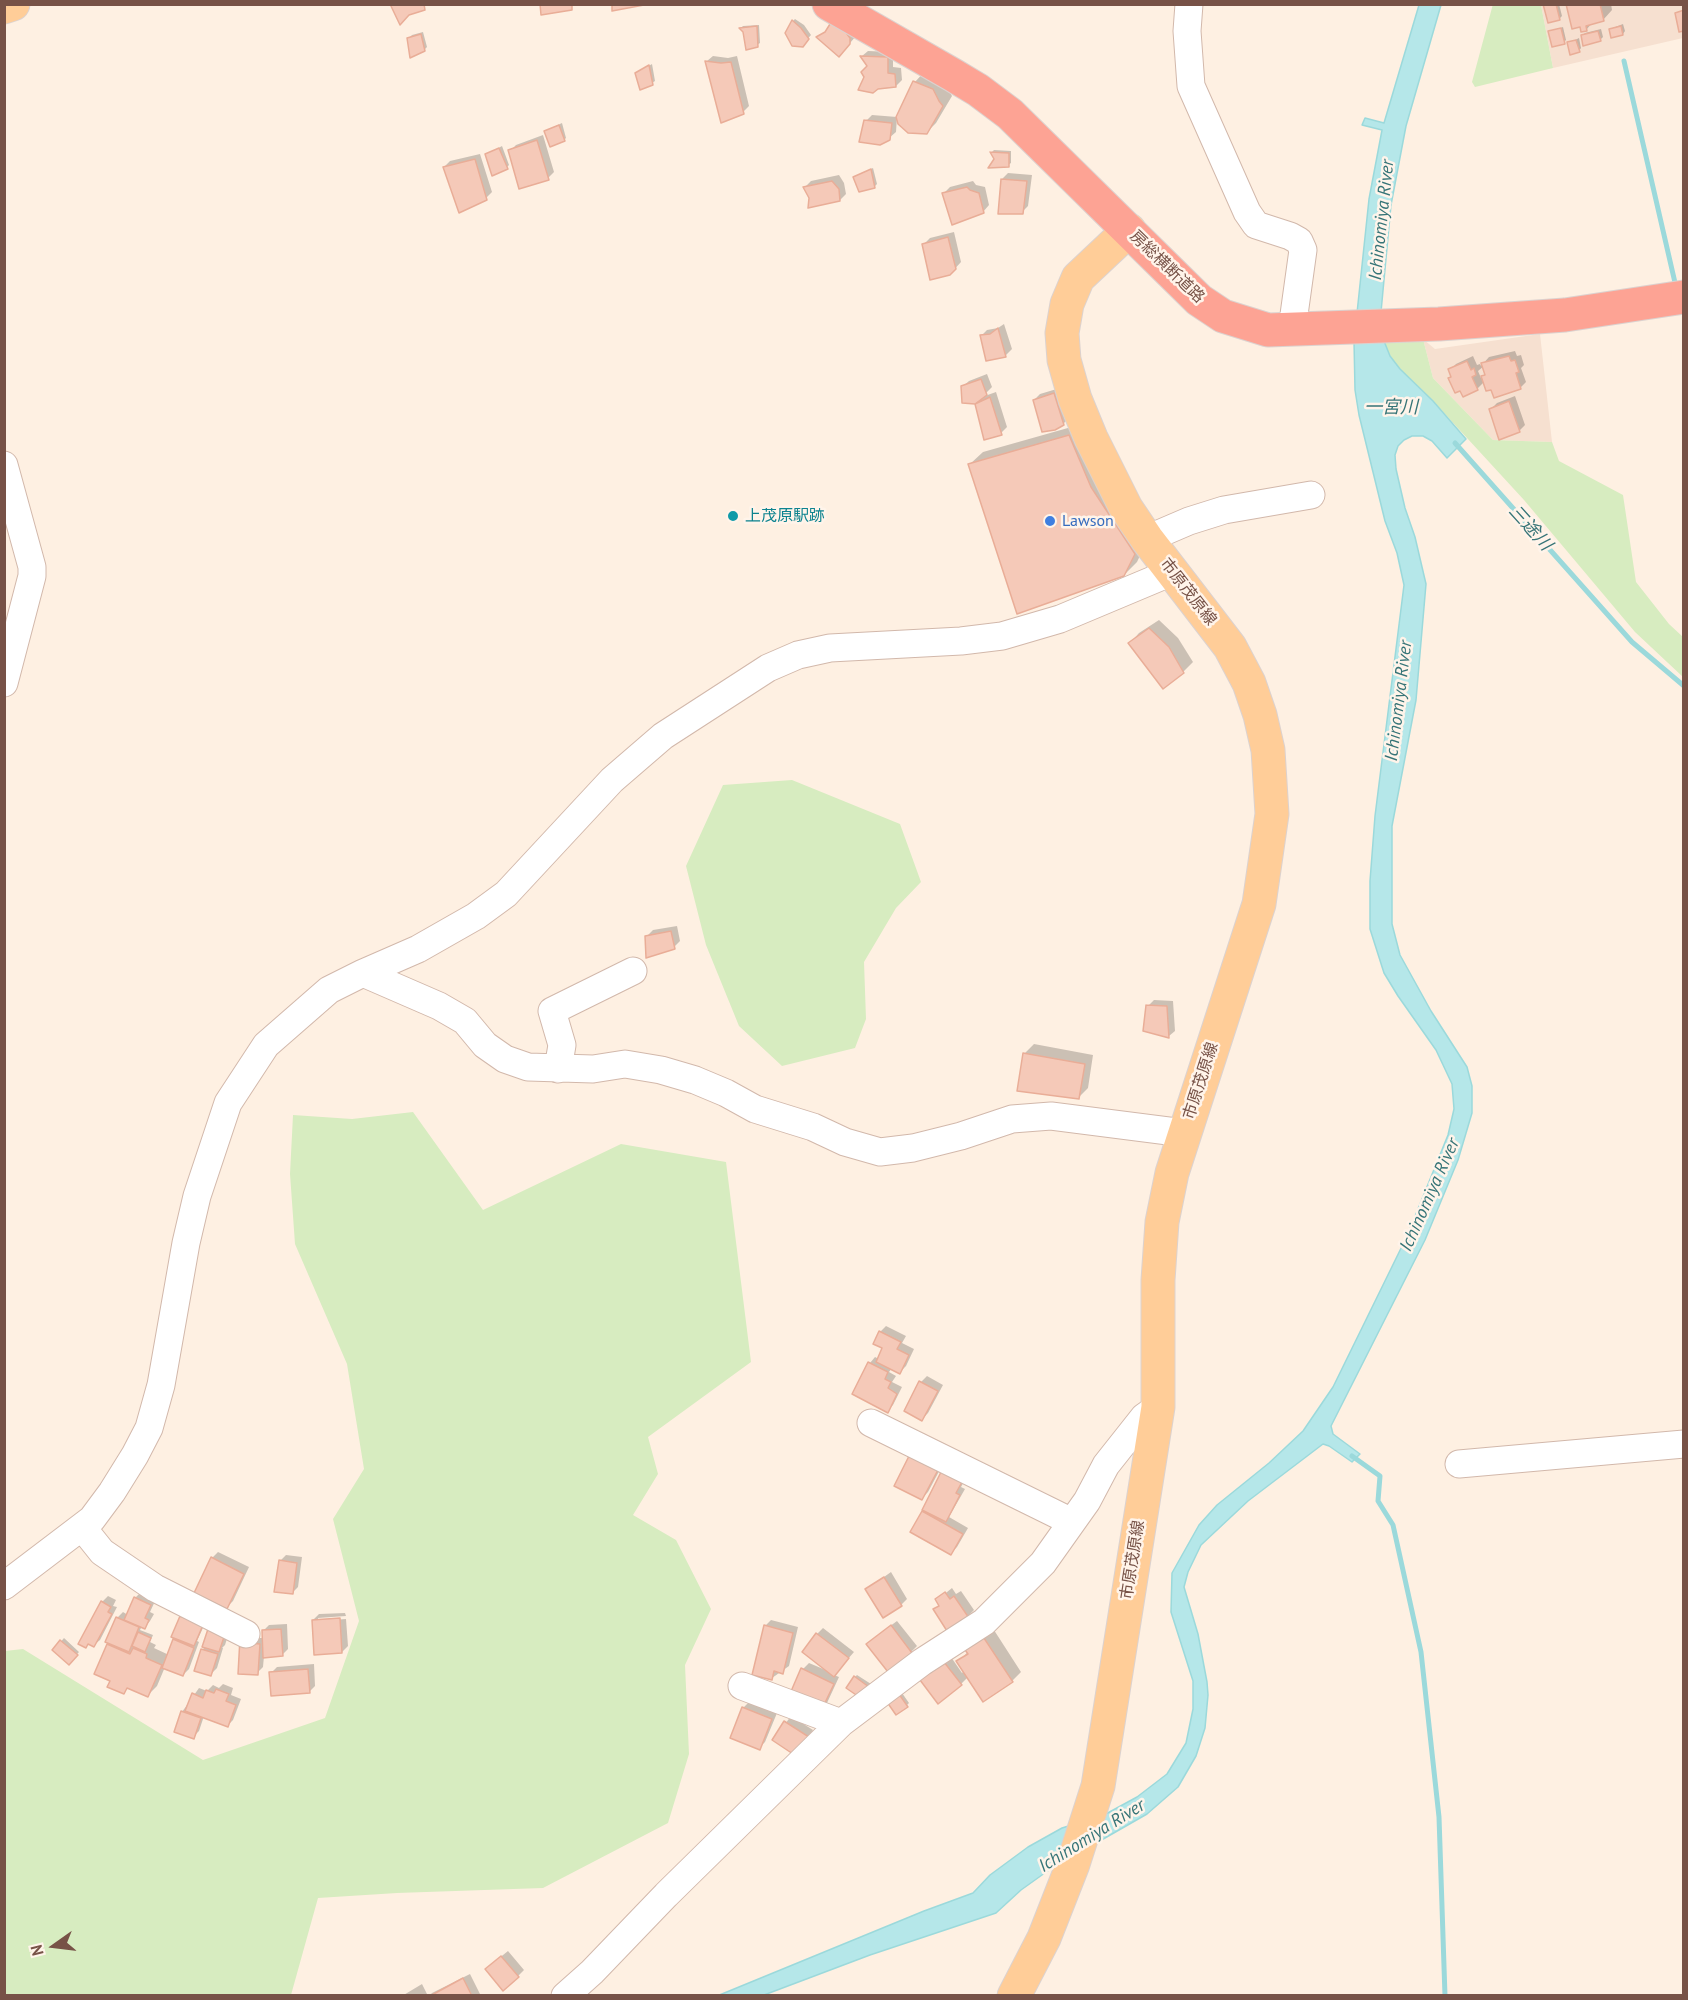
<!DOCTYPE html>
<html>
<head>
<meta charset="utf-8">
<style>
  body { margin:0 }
  #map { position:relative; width:1688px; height:2000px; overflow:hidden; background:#fef0e2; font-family:"PT Sans",sans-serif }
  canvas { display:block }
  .frame { position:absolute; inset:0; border:6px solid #775247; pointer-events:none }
  .north { position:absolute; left:24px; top:1916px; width:60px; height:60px; -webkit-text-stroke:4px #fff4ea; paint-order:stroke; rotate:256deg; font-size:16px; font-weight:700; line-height:24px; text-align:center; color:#775247 }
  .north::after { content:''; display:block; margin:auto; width:21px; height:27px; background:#775247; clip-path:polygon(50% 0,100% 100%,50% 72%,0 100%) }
</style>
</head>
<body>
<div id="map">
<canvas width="1688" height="2000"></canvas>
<div class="frame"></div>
<div class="north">N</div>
</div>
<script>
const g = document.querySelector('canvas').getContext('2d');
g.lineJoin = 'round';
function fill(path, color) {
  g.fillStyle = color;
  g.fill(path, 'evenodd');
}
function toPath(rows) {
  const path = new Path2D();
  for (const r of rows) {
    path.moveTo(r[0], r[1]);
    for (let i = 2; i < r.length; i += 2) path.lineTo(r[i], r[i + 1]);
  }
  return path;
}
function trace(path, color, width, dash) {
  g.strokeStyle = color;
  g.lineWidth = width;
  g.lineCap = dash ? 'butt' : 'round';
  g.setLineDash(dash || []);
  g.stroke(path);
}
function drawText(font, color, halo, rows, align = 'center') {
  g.font = font + ' "PT Sans","Noto Sans JP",sans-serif';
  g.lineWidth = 5;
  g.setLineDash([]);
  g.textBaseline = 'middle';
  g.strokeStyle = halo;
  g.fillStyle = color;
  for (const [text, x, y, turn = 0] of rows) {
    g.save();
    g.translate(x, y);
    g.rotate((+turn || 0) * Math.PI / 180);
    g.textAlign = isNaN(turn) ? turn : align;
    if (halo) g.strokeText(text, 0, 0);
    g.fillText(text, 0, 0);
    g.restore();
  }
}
fill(toPath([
  [1541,5,1683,5,1683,38,1553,68],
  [1540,334,1552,442,1493,440,1433,378,1423,339,1435,349]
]), '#f6e0d0');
fill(toPath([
  [1493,4,1541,5,1553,68,1475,87,1472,82],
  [1423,339,1433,378,1493,440,1552,442,1559,461,1623,495,1636,582,1669,624,1683,637,1683,677,1635,632,1524,500,1433,401,1400,369,1390,356,1384,341],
  [792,780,900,824,921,882,896,908,864,962,866,1019,855,1048,782,1066,739,1026,706,945,686,866,723,785],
  [413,1112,483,1210,621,1144,726,1162,751,1362,648,1437,658,1474,633,1515,676,1540,711,1609,685,1665,689,1754,668,1823,543,1888,397,1893,318,1898,291,1995,5,1995,5,1651,23,1649,203,1760,325,1718,359,1621,333,1519,364,1469,347,1364,295,1244,290,1174,293,1115,352,1119]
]), '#d7ecc0');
const water = toPath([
  [1419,5,1441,5,1406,126,1391,205,1381,312,1384,341,1390,356,1400,369,1433,401,1466,439,1447,458,1432,441,1423,436,1412,436,1404,440,1398,446,1395,455,1396,469,1405,508,1415,537,1426,584,1416,700,1392,826,1392,924,1400,955,1431,1011,1467,1067,1472,1086,1472,1113,1458,1160,1425,1240,1331,1426,1333,1434,1360,1454,1352,1462,1329,1446,1323,1444,1248,1501,1201,1545,1188,1572,1184,1587,1198,1634,1207,1682,1208,1695,1205,1728,1196,1756,1178,1787,1147,1814,1049,1870,1021,1890,996,1913,870,1955,764,1995,717,1996,924,1911,973,1893,990,1875,1028,1847,1062,1828,1104,1815,1137,1797,1167,1774,1186,1743,1193,1709,1193,1681,1171,1612,1172,1573,1199,1525,1217,1505,1269,1463,1303,1431,1333,1387,1407,1236,1448,1135,1454,1109,1452,1084,1436,1050,1398,996,1384,973,1370,929,1370,881,1375,816,1404,585,1397,553,1385,521,1359,415,1355,390,1354,341,1357,313,1369,199,1382,130,1362,125,1365,118,1384,123,1419,5]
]);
fill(water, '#b5e7e9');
trace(water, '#9bd9db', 1.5);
fill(toPath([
  [1545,4,1559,4,1562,16,1559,19],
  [1568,4,1611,4,1612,10,1603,20,1593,22,1586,30],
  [836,17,856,36,845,49,818,37,829,29],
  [795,19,804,25,811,35,802,45,793,21],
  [1623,24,1625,31,1623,34,1610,29],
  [759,25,760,43,757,45,741,28,743,26],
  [1563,27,1566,40,1564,42,1550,32],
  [1601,29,1603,37,1600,40,1582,36,1585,33],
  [423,32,427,47,424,50,409,38,412,35],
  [1579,38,1581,48,1579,51,1569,43],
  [868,51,893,52,893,67,901,68,902,80,896,86,869,66,862,56],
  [713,56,728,58,737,56,749,106,743,112,707,61],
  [652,64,655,81,652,83,637,73],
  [924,72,942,79,952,96,936,123,926,133,915,82],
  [872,115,897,117,896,132,889,138,866,121],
  [562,123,566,138,564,140,545,131],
  [543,135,554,172,548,178,510,151,516,145],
  [502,146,509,165,507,167,486,155],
  [994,150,1011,151,1011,163,1008,165,996,159,992,152],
  [480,154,492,192,486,198,444,167,450,161],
  [873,168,877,184,874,187,855,177],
  [1008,173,1032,175,1028,206,1022,212,1002,179],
  [839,175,844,183,846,194,840,200,805,187,811,181],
  [973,181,976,185,985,187,989,205,983,212,944,193,950,187],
  [954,232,961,262,950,274,924,244,930,238],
  [1004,324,1012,349,1006,355,987,360,981,336,987,330,998,328],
  [1515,351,1517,356,1521,355,1524,365,1521,368,1526,382,1520,388,1492,388,1485,381,1477,389,1452,376,1450,370,1456,364,1473,356,1477,365,1480,364,1481,366,1489,357],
  [1484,366,1486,373,1481,378,1478,371],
  [987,374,992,387,982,397,996,392,1007,427,1001,433,985,438,976,402,962,387,969,381],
  [1060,388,1069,418,1063,424,1034,400,1040,394],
  [1515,396,1525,425,1519,431,1491,409,1497,403],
  [1082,424,1147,541,1137,562,1124,575,970,464,983,452],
  [1159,620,1178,638,1193,662,1183,672,1130,643,1139,633],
  [677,926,680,941,674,947,647,936,653,930],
  [1154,1000,1173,1001,1175,1031,1169,1036,1148,1006],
  [1034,1044,1093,1055,1088,1088,1078,1098,1024,1054],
  [886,1326,906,1336,902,1343,914,1349,906,1366,900,1372,892,1368,889,1372,896,1376,892,1382,902,1387,893,1405,887,1411,870,1363,875,1357,879,1359,884,1348,880,1332],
  [927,1376,943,1385,928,1413,922,1419,906,1410,921,1382],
  [944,1462,928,1492,922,1498,896,1485],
  [968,1474,961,1487,965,1489,949,1517,968,1528,957,1547,951,1553,923,1512],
  [218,1552,249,1567,233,1601,227,1607,212,1558],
  [286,1555,302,1557,298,1587,292,1593,280,1561],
  [891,1572,907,1599,901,1605,867,1589],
  [952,1588,956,1594,961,1591,974,1610,968,1616,935,1609,940,1605,937,1600],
  [141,1592,156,1599,150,1612,154,1614,150,1621,145,1627,142,1626,140,1630,153,1635,150,1642,156,1645,154,1648,169,1655,177,1638,181,1617,187,1611,207,1619,197,1641,199,1642,189,1669,183,1675,165,1667,157,1686,148,1695,129,1687,123,1692,112,1680,108,1645,117,1618,123,1612,128,1615,135,1598],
  [108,1596,116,1600,113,1606,117,1607,100,1640,94,1645,89,1643,86,1646,102,1602],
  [345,1613,346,1616,318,1618,318,1621,346,1619,348,1646,342,1652,313,1620,319,1614],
  [771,1620,798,1627,789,1666,772,1678,765,1626],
  [897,1621,917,1646,911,1652,874,1638],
  [232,1623,225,1645,222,1648,223,1648,217,1668,211,1674,196,1670,203,1649],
  [287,1624,288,1649,282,1655,264,1656,263,1667,257,1673,239,1672,255,1638,264,1638,263,1631,269,1625],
  [992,1627,1021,1672,1012,1681,968,1677,961,1684,922,1680,951,1657,962,1673,964,1671,958,1662],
  [823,1628,854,1652,834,1675,839,1677,827,1703,821,1709,803,1669,809,1663,828,1671,817,1634],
  [64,1638,79,1652,69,1663,54,1650],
  [314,1664,315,1686,309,1692,271,1673,277,1667],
  [857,1675,871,1684,864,1694,855,1677],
  [223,1684,233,1688,231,1695,241,1699,233,1720,227,1726,204,1716,199,1731,193,1737,182,1712,199,1688,207,1691,213,1685,219,1688],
  [902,1693,909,1703,907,1705,889,1702],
  [749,1702,777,1713,765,1742,759,1748,743,1708],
  [791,1716,813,1730,802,1748,774,1739],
  [508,1951,524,1970,518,1976,493,1963],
  [470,1974,481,1996,429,1996,432,1993],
  [422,1984,428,1996,402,1996]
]), '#0003');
trace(toPath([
  [1624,61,1676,287],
  [1455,443,1632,642,1684,686],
  [1352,1456,1380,1476,1378,1501,1393,1525,1421,1652,1439,1817,1445,1996]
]), '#9bd9db', 5);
const building = toPath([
  [390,4,424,4,425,10,409,15,400,25,390,4],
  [540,4,572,4,572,10,541,15,540,4],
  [612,4,644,4,644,5,612,11,612,4],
  [1543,4,1556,4,1560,20,1548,23,1543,4],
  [1566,4,1600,4,1604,21,1586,26,1587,31,1581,32,1580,27,1572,29,1566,4],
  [1684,10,1684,31,1679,32,1675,13,1684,10],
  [835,16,853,28,847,34,850,38,850,44,839,57,816,37,825,32,835,16],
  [792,20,801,28,809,39,803,47,792,46,785,33,792,20],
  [757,26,758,47,746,50,743,32,739,28,757,26],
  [1621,26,1623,35,1611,38,1609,29,1621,26],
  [1561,28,1565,44,1552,47,1548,31,1561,28],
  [1598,31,1601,41,1583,46,1581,35,1598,31],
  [421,34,425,51,410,58,407,38,421,34],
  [1576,40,1580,52,1570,55,1567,42,1576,40],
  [860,56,888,57,888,73,895,74,896,87,878,89,873,93,858,90,864,77,861,72,867,66,860,56],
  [705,61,721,63,731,62,744,114,721,123,705,61],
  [649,65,653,85,640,90,635,73,649,65],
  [913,81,933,89,939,101,943,106,927,134,908,133,898,124,896,117,913,81],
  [864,120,892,123,890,140,880,145,859,142,864,120],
  [559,125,565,141,550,147,544,131,559,125],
  [537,140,549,180,519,189,508,150,537,140],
  [499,148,508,169,492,176,485,154,499,148],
  [990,152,1009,153,1009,167,988,168,994,159,990,152],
  [475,159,487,200,459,213,443,167,475,159],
  [871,169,875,188,859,192,853,177,871,169],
  [1001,179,1027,181,1023,214,998,214,1001,179],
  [832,181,839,189,840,201,808,208,809,198,803,187,832,181],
  [967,187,970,190,979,193,984,213,952,225,942,193,967,187],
  [948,237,956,269,950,275,930,280,922,244,948,237],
  [998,328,1006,357,986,361,980,335,990,334,998,328],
  [1509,356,1511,361,1515,360,1519,372,1516,373,1521,389,1494,398,1491,390,1486,391,1481,376,1485,375,1481,363,1509,356],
  [1467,361,1471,370,1474,368,1476,375,1472,377,1478,390,1463,397,1460,391,1455,393,1448,378,1451,377,1448,369,1467,361],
  [981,379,987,395,975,404,962,403,961,386,981,379],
  [1054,393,1064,425,1055,430,1042,432,1033,400,1054,393],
  [990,397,1002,435,984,440,975,404,990,397],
  [1509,401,1520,432,1499,440,1489,409,1509,401],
  [1069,435,1091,487,1135,554,1124,576,1017,614,968,464,1069,435],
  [1149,628,1169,647,1184,673,1163,689,1128,643,1149,628],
  [671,931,675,949,646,958,645,936,671,931],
  [1146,1005,1167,1006,1169,1038,1143,1031,1146,1005],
  [1023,1053,1085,1064,1079,1099,1017,1091,1023,1053],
  [879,1331,901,1342,897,1349,909,1355,900,1374,876,1362,882,1348,873,1344,879,1331],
  [868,1362,888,1372,885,1379,891,1382,888,1388,897,1394,888,1413,852,1394,868,1362],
  [919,1381,938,1391,922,1421,904,1411,919,1381],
  [910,1454,939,1468,922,1500,894,1486,910,1454],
  [942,1470,963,1480,956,1493,960,1495,946,1522,922,1510,942,1470],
  [922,1511,963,1534,951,1555,910,1532,922,1511],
  [211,1557,244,1574,227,1609,194,1593,211,1557],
  [279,1560,297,1563,293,1594,274,1592,279,1560],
  [884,1577,902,1606,883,1618,865,1589,884,1577],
  [945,1592,950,1599,954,1596,969,1618,947,1631,933,1609,939,1606,935,1599,945,1592],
  [134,1597,151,1605,145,1618,149,1620,145,1629,124,1620,134,1597],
  [101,1601,111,1607,108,1612,112,1614,94,1647,88,1644,86,1648,78,1644,101,1601],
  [180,1616,203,1625,194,1646,171,1637,180,1616],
  [116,1617,139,1627,129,1652,105,1642,116,1617],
  [340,1618,342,1653,314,1655,312,1620,340,1618],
  [210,1623,227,1628,219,1652,202,1647,210,1623],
  [764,1625,793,1633,783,1674,774,1671,772,1680,752,1675,764,1625],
  [891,1625,912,1653,888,1672,866,1644,891,1625],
  [281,1629,283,1656,263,1658,262,1630,281,1629],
  [138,1632,151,1638,145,1652,132,1646,138,1632],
  [816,1633,849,1658,834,1677,802,1652,816,1633],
  [982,1635,1013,1682,983,1702,956,1661,968,1654,963,1647,982,1635],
  [240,1638,250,1643,260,1644,258,1675,238,1674,240,1638],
  [173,1639,194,1648,183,1676,162,1668,173,1639],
  [60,1640,78,1655,69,1665,52,1650,60,1640],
  [107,1644,130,1654,133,1648,147,1654,146,1658,162,1665,148,1697,127,1688,124,1694,107,1687,110,1681,94,1674,107,1644],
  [201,1649,218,1654,211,1676,194,1671,201,1649],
  [944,1662,962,1685,938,1704,920,1680,944,1662],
  [801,1668,834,1684,821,1711,789,1696,801,1668],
  [308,1669,310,1693,271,1696,269,1672,308,1669],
  [854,1676,869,1687,862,1699,846,1688,854,1676],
  [216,1689,229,1694,226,1701,236,1705,228,1727,185,1711,192,1693,203,1698,206,1690,214,1693,216,1689],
  [899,1694,908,1707,896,1715,887,1702,899,1694],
  [742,1707,772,1719,760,1750,730,1738,742,1707],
  [181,1711,201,1718,194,1739,174,1732,181,1711],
  [784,1721,809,1737,796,1756,772,1740,784,1721],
  [501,1956,519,1977,503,1991,485,1969,501,1956],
  [463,1978,472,1996,430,1996,463,1978]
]);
fill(building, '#f5c9b8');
trace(building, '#e9ad97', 1.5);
const minor = toPath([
  [1189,4,1187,31,1191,86,1247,212,1256,225,1290,236,1299,241,1303,250,1292,329],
  [4,465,32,567,32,576,4,683],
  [1147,539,1189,521,1224,510,1311,495],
  [363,973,439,1006,465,1021,485,1045,505,1059,528,1067,593,1069,625,1064,661,1070,695,1080,726,1093,755,1109,813,1127,845,1142,880,1152,913,1148,961,1136,1012,1119,1051,1116,1184,1133],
  [558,1069,562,1045,552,1011,633,971],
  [871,1423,1072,1522],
  [1459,1464,1684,1444],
  [82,1527,102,1552,155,1588,246,1634],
  [4,1586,92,1519,112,1492,135,1455,149,1428,161,1385,186,1243,197,1196,228,1103,266,1045,329,990,363,973,418,949,476,916,506,894,612,780,663,736,768,668,798,655,830,648,961,641,1002,636,1060,619,1172,572],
  [742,1686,841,1723],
  [565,1996,592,1972,666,1895,841,1723,922,1662,984,1622,1043,1563,1087,1501,1106,1465,1144,1417,1158,1407]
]);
const major = toPath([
  [4,7,13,4],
  [1014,1996,1044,1938,1073,1864,1098,1786,1158,1407,1158,1280,1162,1222,1172,1173,1259,904,1272,814,1268,750,1260,715,1249,683,1230,647,1147,539,1126,508,1091,438,1075,399,1064,360,1062,333,1067,304,1078,278,1129,230]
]);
const highway = toPath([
  [829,4,953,75,978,90,1010,114,1199,300,1223,316,1268,330,1439,324,1565,315,1684,297]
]);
trace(minor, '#d2b8ab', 29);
trace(major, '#dcd2cf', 35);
trace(highway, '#dcd2cf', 35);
trace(minor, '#fff', 27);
trace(major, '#ffcd98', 33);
trace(highway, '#fda394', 33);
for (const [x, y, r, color] of [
  [733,516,6,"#0f9aa8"],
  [1050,521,6,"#3f7fe0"]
]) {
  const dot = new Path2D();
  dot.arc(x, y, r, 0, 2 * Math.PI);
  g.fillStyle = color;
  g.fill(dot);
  trace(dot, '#fff4ea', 2);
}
drawText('16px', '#775247', '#fff4ea', [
  ["房総横断道路",1167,267,44],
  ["市原茂原線",1188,592,52],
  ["市原茂原線",1201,1081,-72],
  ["市原茂原線",1133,1560,-81]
]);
drawText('16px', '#0d838f', '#fff4ea', [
  ["上茂原駅跡",745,516]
], 'left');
drawText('16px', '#366cbe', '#fff4ea', [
  ["Lawson",1062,521]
], 'left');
drawText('italic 18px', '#367477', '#fff4ea', [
  ["Ichinomiya River",1382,220,-84],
  ["一宮川",1391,408],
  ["三途川",1530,528,48],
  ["Ichinomiya River",1399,701,-83],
  ["Ichinomiya River",1430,1195,-66],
  ["Ichinomiya River",1092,1836,-32]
]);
</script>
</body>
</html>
